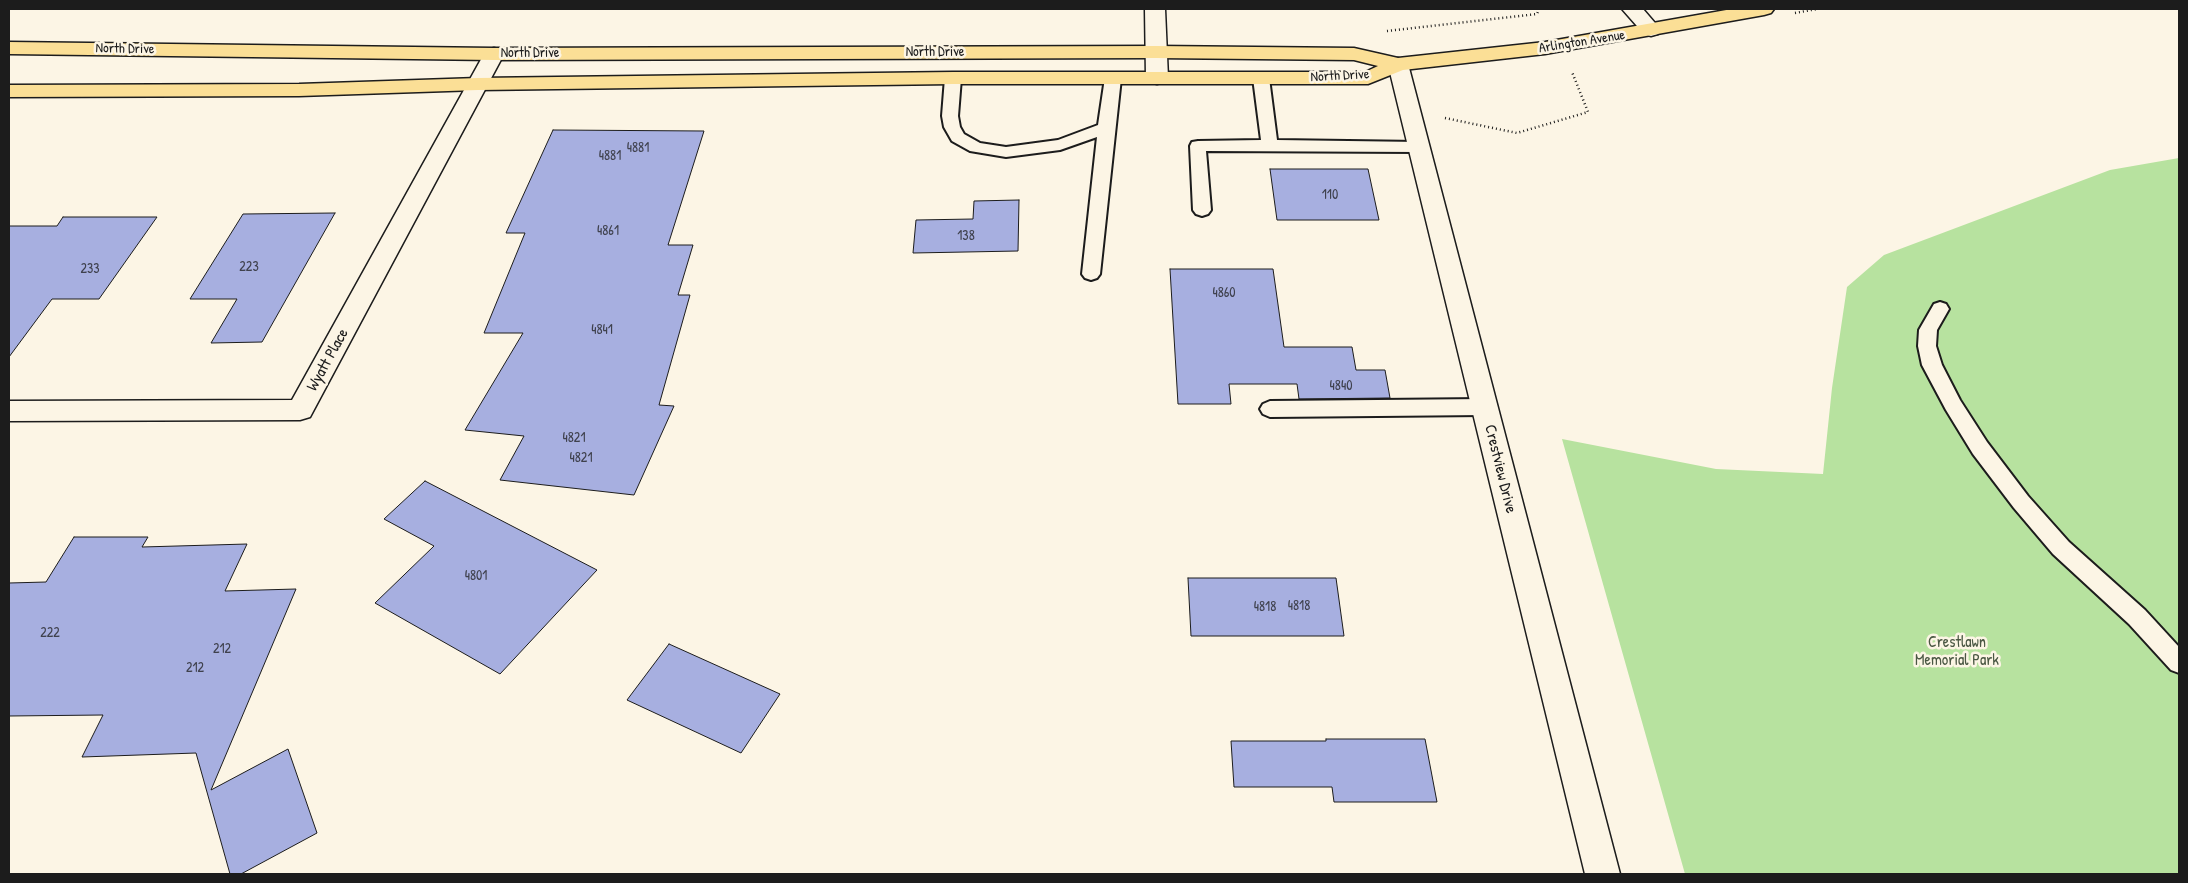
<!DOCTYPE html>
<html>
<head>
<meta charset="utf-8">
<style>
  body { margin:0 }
  #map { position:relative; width:2188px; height:883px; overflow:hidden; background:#fcf5e5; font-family:"Patrick Hand",sans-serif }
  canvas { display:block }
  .frame { position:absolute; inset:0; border:10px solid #1c1c1c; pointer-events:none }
</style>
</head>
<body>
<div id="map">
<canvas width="2188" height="883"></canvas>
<div class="frame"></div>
</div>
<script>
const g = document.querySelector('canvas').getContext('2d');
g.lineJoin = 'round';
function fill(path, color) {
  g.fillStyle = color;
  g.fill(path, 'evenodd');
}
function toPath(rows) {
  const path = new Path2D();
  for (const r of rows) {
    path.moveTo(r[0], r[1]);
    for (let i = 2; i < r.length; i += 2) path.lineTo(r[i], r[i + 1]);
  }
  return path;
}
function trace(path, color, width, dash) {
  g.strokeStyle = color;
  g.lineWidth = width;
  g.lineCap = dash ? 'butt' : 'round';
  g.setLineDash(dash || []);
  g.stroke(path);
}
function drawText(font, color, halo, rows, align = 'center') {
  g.font = font + ' "Patrick Hand",sans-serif';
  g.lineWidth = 5;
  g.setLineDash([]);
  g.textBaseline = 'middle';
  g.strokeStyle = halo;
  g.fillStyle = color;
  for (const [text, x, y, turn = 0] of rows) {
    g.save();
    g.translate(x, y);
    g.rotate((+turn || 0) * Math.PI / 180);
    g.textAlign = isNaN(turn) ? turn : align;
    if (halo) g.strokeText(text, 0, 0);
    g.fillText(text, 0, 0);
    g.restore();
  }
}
fill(toPath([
  [2179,158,2179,874,1685,874,1562,439,1716,469,1823,474,1832,388,1847,287,1884,255,2110,170]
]), '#b7e29f');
const building = toPath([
  [553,130,704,131,668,245,693,245,678,295,690,295,659,405,674,406,634,495,500,480,524,436,465,430,523,333,484,333,525,233,506,233,553,130],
  [1270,169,1368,169,1379,220,1277,220,1270,169],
  [1019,200,1018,251,913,253,916,220,973,219,974,201,1019,200],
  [335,213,262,342,211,343,237,299,190,299,243,214,335,213],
  [63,217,157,217,99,299,52,299,9,357,9,226,57,226,63,217],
  [1170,269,1273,269,1284,347,1352,347,1356,370,1385,370,1390,398,1299,399,1297,384,1229,384,1231,404,1178,404,1170,269],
  [425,481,597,570,500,674,375,603,434,546,384,519,425,481],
  [74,537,148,537,142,547,247,544,225,591,296,589,211,790,288,749,317,833,241,874,230,874,196,753,82,757,103,715,9,716,9,583,46,582,74,537],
  [1188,578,1336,578,1344,636,1191,636,1188,578],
  [669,644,780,694,741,753,627,700,669,644],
  [1326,739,1425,739,1437,802,1334,802,1332,787,1234,787,1231,741,1326,741,1326,739]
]);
fill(building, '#a7afe0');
trace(building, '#1c1c1c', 1);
const lane = toPath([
  [953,73,958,75,961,78,958,116,960,127,964,134,980,143,1006,147,1058,140,1098,125,1105,78,1108,75,1118,75,1121,78,1100,274,1097,278,1091,280,1085,278,1082,274,1097,137,1060,150,1006,157,970,151,952,141,944,127,942,116,945,78,948,75,953,73],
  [1261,73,1266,75,1269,78,1277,140,1419,142,1425,143,1427,147,1425,151,1419,152,1206,151,1211,210,1208,214,1202,216,1196,214,1193,210,1190,146,1192,142,1198,141,1261,140,1253,78,1256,75,1261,73],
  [1940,302,1946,304,1949,309,1937,330,1936,346,1942,365,1960,400,1987,442,2028,496,2069,542,2145,610,2179,647,2179,673,2171,670,2129,624,2053,554,2014,508,1973,454,1946,410,1922,365,1918,346,1919,330,1934,304,1940,302],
  [1485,399,1492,402,1495,407,1492,412,1485,415,1270,417,1263,414,1260,409,1263,404,1270,401,1485,399]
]);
const street = toPath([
  [1145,9,1165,9,1168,78,1164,82,1157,84,1150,82,1146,78,1145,9],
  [1622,9,1643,9,1661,30,1658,34,1651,36,1644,34,1622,9],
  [494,48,501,50,504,54,310,417,300,420,9,421,9,401,292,400,484,54,487,50,494,48],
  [1398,58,1405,60,1408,64,1620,874,1585,874,1388,64,1391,60,1398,58]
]);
const primary = toPath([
  [1732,9,1774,9,1771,13,1764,15,1545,54,1403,70,1368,84,953,84,478,90,299,96,9,97,9,85,299,84,478,78,953,72,1365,72,1378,66,1354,60,1156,58,494,60,9,54,9,42,494,48,1156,46,1354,48,1398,58,1545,42,1732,9]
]);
trace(lane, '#1c1c1c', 4);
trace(street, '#1c1c1c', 3);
trace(primary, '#1c1c1c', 3);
trace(toPath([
  [1795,13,1817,9],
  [1387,31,1537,14,1539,9],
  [1445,118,1517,133,1588,112,1572,72]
]), '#1c1c1c', 2.5, [1, 3]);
fill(lane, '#fcf5e5');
fill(street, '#fcf5e5');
fill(primary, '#fbdf96');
drawText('14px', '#1c1c1c', '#fcf5e5', [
  ["Arlington Avenue",1582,42,-9],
  ["North Drive",125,49,1],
  ["North Drive",935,52],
  ["North Drive",530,53],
  ["North Drive",1340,76,-3]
]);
drawText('14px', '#3f414d', null, [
  ["4881",638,148],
  ["4881",610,156],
  ["110",1330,195],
  ["4861",608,231],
  ["138",966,236],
  ["223",249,267],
  ["233",90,269],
  ["4860",1224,293],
  ["4841",602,330],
  ["4840",1341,386],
  ["4821",574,438],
  ["4821",581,458],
  ["4801",476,576],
  ["4818",1299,606],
  ["4818",1265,607],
  ["222",50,633],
  ["212",222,649],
  ["212",195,668]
]);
drawText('16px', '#1c1c1c', '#fcf5e5', [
  ["Wyatt Place",328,360,-61],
  ["Crestview Drive",1500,469,76]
]);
drawText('16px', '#4a5743', '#fcf5e5', [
  ["Crestlawn",1957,643],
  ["Memorial Park",1957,661]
]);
</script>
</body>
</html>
